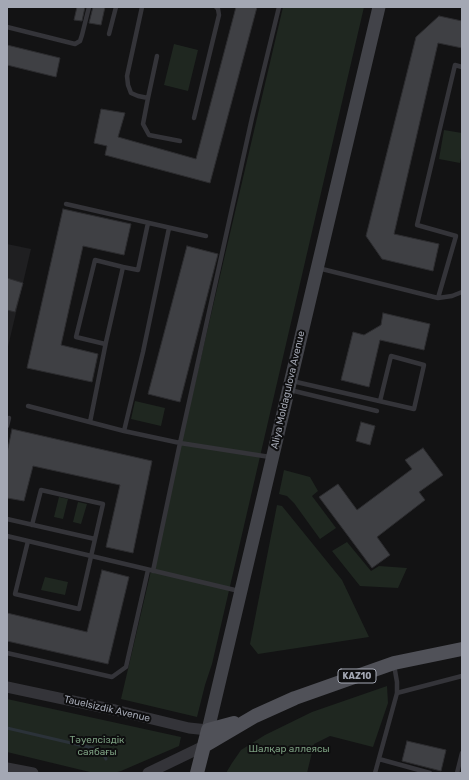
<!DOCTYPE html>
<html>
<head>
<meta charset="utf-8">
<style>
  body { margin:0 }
  #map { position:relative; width:469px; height:780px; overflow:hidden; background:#131314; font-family:Rubik,sans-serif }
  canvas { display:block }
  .frame { position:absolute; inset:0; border:8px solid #a4a8b4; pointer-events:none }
</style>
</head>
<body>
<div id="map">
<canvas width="469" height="780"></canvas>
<div class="frame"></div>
</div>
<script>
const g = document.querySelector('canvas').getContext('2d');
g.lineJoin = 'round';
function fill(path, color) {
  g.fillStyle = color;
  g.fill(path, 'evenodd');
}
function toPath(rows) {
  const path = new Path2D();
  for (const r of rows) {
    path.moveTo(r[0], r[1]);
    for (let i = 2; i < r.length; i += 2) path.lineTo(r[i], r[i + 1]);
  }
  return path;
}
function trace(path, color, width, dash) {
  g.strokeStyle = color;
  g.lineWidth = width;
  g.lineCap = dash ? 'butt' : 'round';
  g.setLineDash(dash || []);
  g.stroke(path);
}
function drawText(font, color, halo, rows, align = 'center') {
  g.font = font + ' Rubik,sans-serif';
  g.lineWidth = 4;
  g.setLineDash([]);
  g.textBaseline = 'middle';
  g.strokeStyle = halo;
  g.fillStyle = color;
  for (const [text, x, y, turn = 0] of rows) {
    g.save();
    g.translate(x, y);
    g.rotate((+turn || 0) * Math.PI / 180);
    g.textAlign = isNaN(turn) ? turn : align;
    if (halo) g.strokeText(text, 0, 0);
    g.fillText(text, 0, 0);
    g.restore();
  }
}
fill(toPath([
  [7,244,31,249,7,351]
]), '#1f1f21');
fill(toPath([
  [283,7,364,7,212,664,205,685,197,717,121,699],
  [174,44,198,50,188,91,164,85],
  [444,130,462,133,462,153,460,163,439,159],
  [135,401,165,408,161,426,131,419],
  [284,470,310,477,318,491,312,496,336,528,320,539,294,503,287,496,279,494],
  [59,497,68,499,63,519,54,517],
  [78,502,87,504,81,524,73,522],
  [277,505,282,506,342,580,369,637,258,654,250,644],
  [347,542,371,571,379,566,407,568,398,588,360,586,332,551],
  [45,577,68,582,65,595,41,590],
  [387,686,388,703,373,747,330,736,314,744,307,773,226,773,232,763,241,750,265,735,312,712],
  [7,699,181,737,179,746,121,771,114,773,94,773,7,752]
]), '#1f2720');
trace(toPath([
  [7,728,101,750,106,759]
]), '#2b3239', 3);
const building = toPath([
  [77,7,85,7,82,21,74,20,77,7],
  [93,7,105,7,101,25,89,23,93,7],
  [236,7,257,7,210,183,105,155,107,146,94,143,101,109,125,113,118,137,196,159,236,7],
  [439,16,462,21,462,48,438,43,394,234,439,244,433,271,382,259,366,236,416,37,439,16],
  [7,45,60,58,56,77,7,65,7,45],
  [63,209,131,224,124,255,83,246,61,345,98,354,92,382,27,368,63,209],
  [187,246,218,254,180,402,148,394,187,246],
  [7,278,23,283,15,312,7,310,7,278],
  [383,313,430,324,424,350,380,340,369,387,341,380,353,332,364,335,381,325,383,313],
  [361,422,375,426,370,445,356,441,361,422],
  [12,429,152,461,133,553,106,547,120,485,33,466,24,501,7,498,7,453,12,429],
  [423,448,443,475,419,492,425,500,377,537,390,555,372,568,319,497,338,484,357,510,412,469,405,460,423,448],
  [102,570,129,577,108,664,7,641,7,613,87,632,102,570],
  [407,741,446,750,441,771,402,761,407,741]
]);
fill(building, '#3f4044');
trace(building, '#2d2d30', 1);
trace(toPath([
  [142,7,127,76,128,85,131,93,138,96,148,98,143,124,149,135,180,141],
  [7,27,75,44,80,41,82,35,89,7],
  [109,34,116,7],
  [148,98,157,56],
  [194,118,219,15,218,9,216,7],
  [66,204,206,236],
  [318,268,438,298,452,296,462,292],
  [438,298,456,236,417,225,455,65,462,67],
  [105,344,76,337,95,260,123,267],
  [292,381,414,409,424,365,391,356,380,401],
  [290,390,377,411],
  [28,406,124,431,180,443,153,571],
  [90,422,106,342,123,267,138,270,148,223],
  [7,426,9,418],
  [124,431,143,352,169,228],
  [270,457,180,443,252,118,279,7],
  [7,519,95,539],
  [7,536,239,591],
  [28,541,15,594,79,609,103,504,41,490,32,525],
  [7,653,112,677,126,667,148,570],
  [397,693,462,676],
  [379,759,430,773],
  [375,773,397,693,397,682,394,665],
  [457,773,462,753]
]), '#343439', 4.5);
trace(toPath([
  [7,687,115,710,189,728,208,730],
  [7,768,33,773],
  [148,773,204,746]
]), '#343439', 11);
trace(toPath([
  [208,730,379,7]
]), '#424349', 13);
trace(toPath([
  [204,746,255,716,295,698,394,663,462,649],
  [197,773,208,730,234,723]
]), '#505158', 14);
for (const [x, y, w] of [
  [357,676,38]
]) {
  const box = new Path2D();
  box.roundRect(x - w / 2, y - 7, w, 14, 3);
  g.fillStyle = '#0e0e0f';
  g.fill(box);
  trace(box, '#a4a8b4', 1);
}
drawText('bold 9px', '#a4a8b4', null, [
  ["KAZ10",357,676]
]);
drawText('10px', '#a4a8b4', '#0e0e0f', [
  ["Aliya Moldagulova Avenue",288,390,-77],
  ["Tauelsizdik Avenue",107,709,13]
]);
drawText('10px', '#7c9f81', '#0e0e0f', [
  ["Тәуелсіздік",97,740],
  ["саябағы",97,752],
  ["Шалқар аллеясы",289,749]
]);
</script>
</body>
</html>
